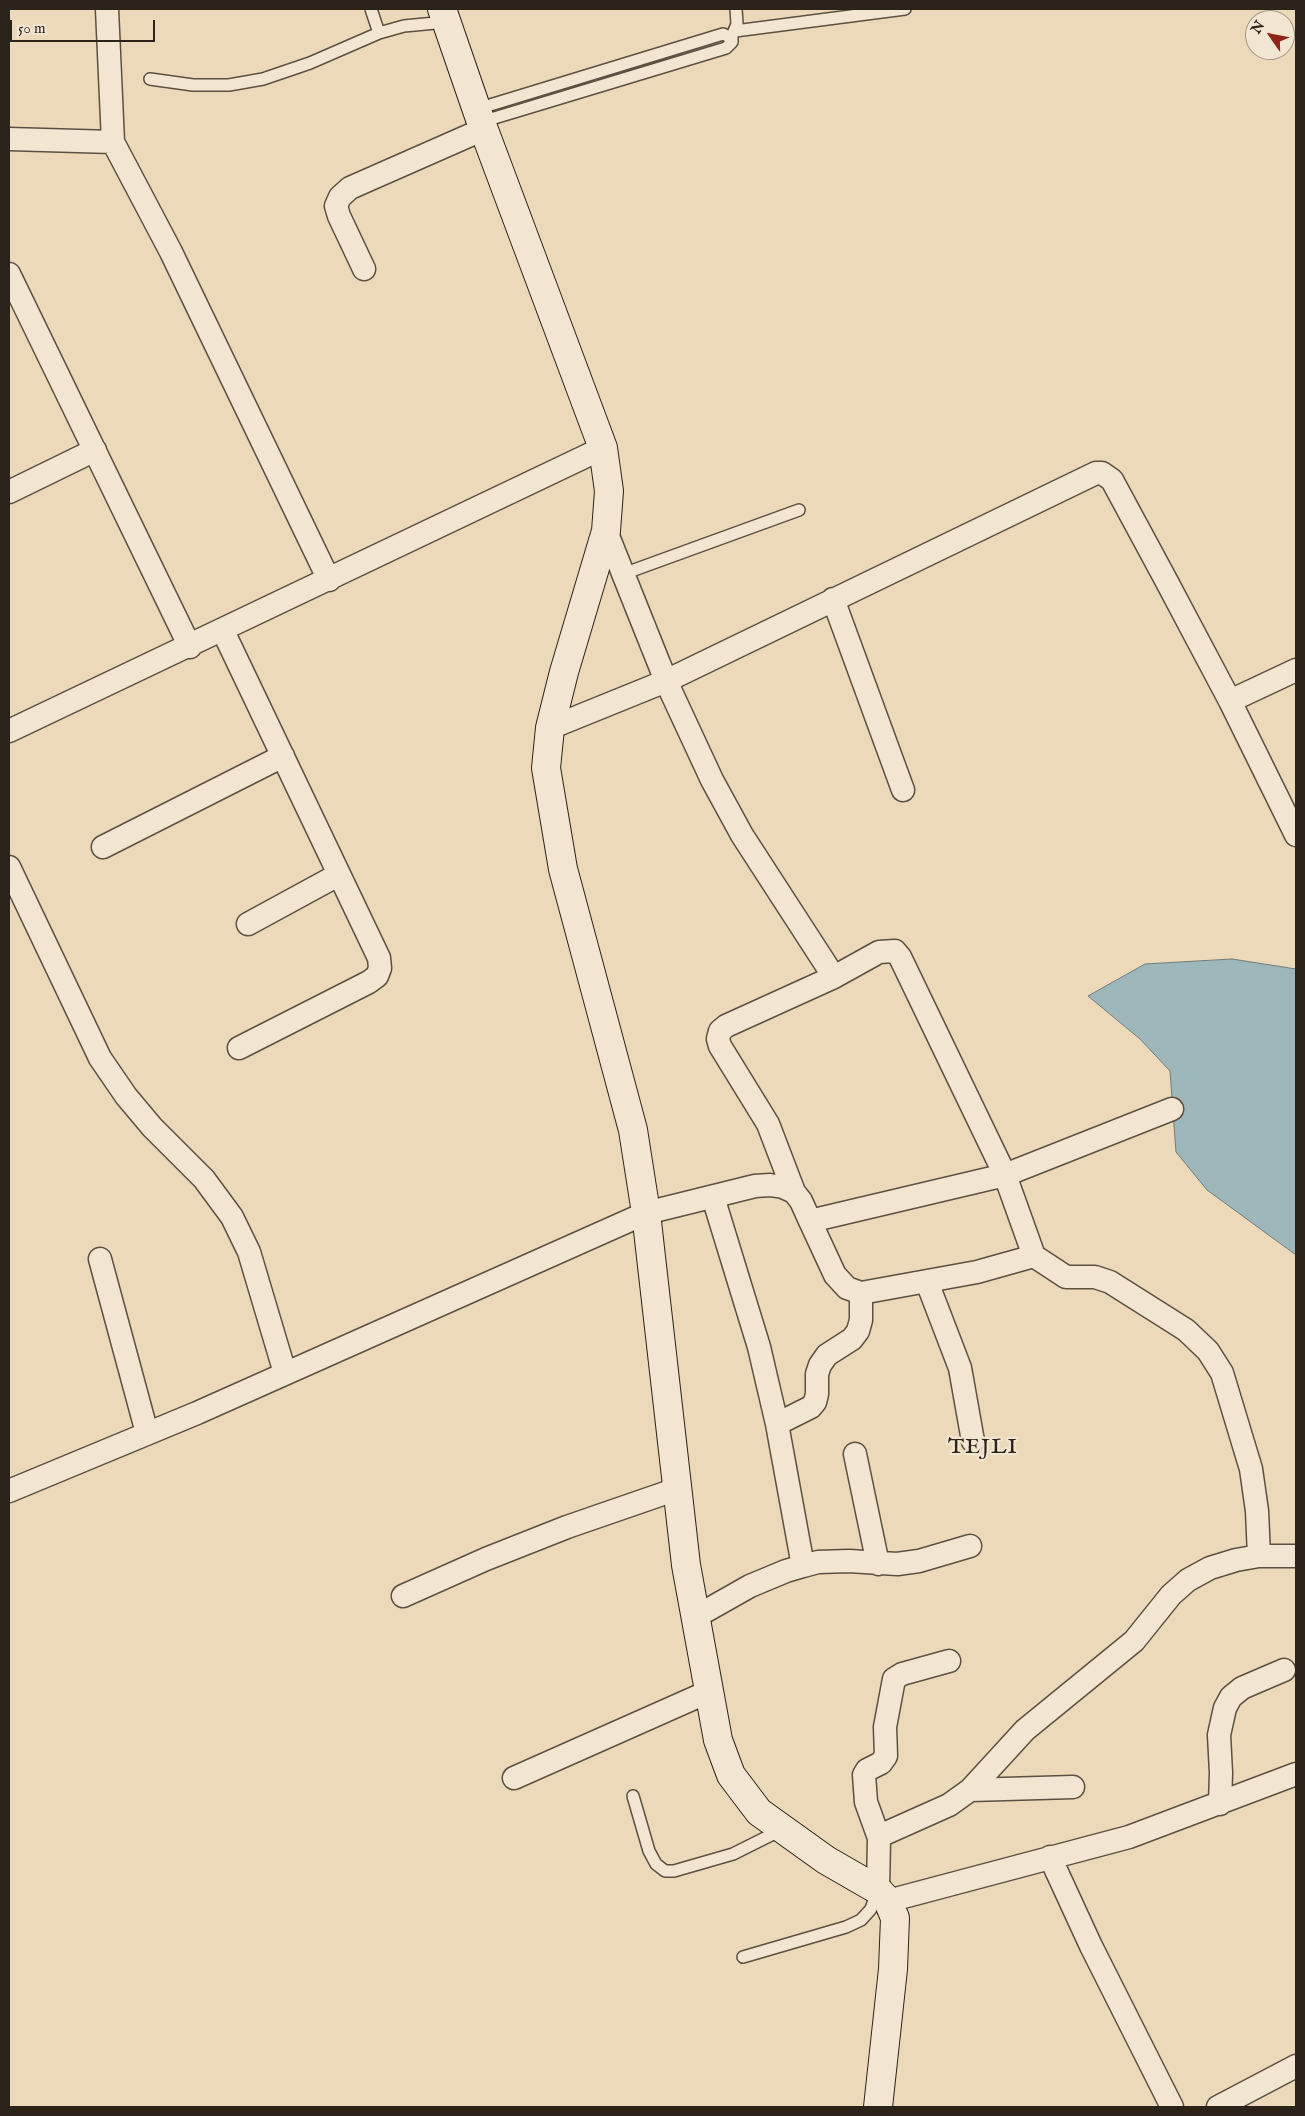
<!DOCTYPE html>
<html>
<head>
<meta charset="utf-8">
<style>
  body { margin:0 }
  #map { position:relative; width:1305px; height:2116px; overflow:hidden; background:#ebd9b9; font-family:"IM FELL English",serif }
  canvas { display:block }
  .frame { position:absolute; inset:0; border:10px solid #2b231a; pointer-events:none }
  .north { position:absolute; left:1245px; top:10px; width:50px; height:50px; box-sizing:border-box; background:#f2e6d2; border:1px solid #a29888; border-radius:50%; rotate:303deg; font-size:14px; font-weight:700; line-height:20px; text-align:center; color:#2b231a }
  .north::after { content:''; display:block; margin:auto; width:18px; height:22px; background:#8f2418; clip-path:polygon(50% 0,100% 100%,50% 72%,0 100%) }
  .scale { position:absolute; left:10px; top:20px; width:145px; height:22px; box-sizing:border-box; border:2px solid #2b231a; border-top:0; padding-left:6px; font-size:15px; line-height:18px; white-space:nowrap; color:#2b231a; -webkit-text-stroke:4px #f2e6d2; paint-order:stroke }
</style>
</head>
<body>
<div id="map">
<canvas width="1305" height="2116"></canvas>
<div class="frame"></div>
<div class="north">N</div>
<div class="scale">50 m</div>
</div>
<script>
const g = document.querySelector('canvas').getContext('2d');
g.lineJoin = 'round';
function fill(path, color) {
  g.fillStyle = color;
  g.fill(path, 'evenodd');
}
function toPath(rows) {
  const path = new Path2D();
  for (const r of rows) {
    path.moveTo(r[0], r[1]);
    for (let i = 2; i < r.length; i += 2) path.lineTo(r[i], r[i + 1]);
  }
  return path;
}
function trace(path, color, width, dash) {
  g.strokeStyle = color;
  g.lineWidth = width;
  g.lineCap = dash ? 'butt' : 'round';
  g.setLineDash(dash || []);
  g.stroke(path);
}
function drawText(font, color, halo, rows, align = 'center') {
  g.font = font + ' "IM FELL English",serif';
  g.lineWidth = 4.5;
  g.setLineDash([]);
  g.textBaseline = 'middle';
  g.strokeStyle = halo;
  g.fillStyle = color;
  for (const [text, x, y, turn = 0] of rows) {
    g.save();
    g.translate(x, y);
    g.rotate((+turn || 0) * Math.PI / 180);
    g.textAlign = isNaN(turn) ? turn : align;
    if (halo) g.strokeText(text, 0, 0);
    g.fillText(text, 0, 0);
    g.restore();
  }
}
const water = toPath([
  [1232,959,1296,969,1296,1255,1207,1190,1176,1152,1170,1071,1140,1039,1088,996,1145,964,1232,959]
]);
fill(water, '#9eb7bb');
trace(water, '#707c7b', 1);
const lane = toPath([
  [371,9,379,33],
  [735,31,905,9],
  [732,36,737,24,736,9],
  [150,79,193,85,229,85,263,79,310,63,379,33,404,26,446,22],
  [477,109,723,34,732,38,732,42,726,48,481,122],
  [623,574,799,510],
  [633,1796,649,1851,656,1864,665,1871,674,1871,733,1854,781,1830],
  [743,1957,846,1927,861,1920,871,1909,877,1891]
]);
const street = toPath([
  [107,9,113,142,171,252,329,580],
  [9,139,113,142],
  [364,269,339,216,336,206,340,197,350,188,484,129],
  [9,274,190,647],
  [9,492,95,450],
  [606,531,666,681,712,780,742,835,834,977],
  [833,599,903,790],
  [223,631,379,958,380,968,377,976,369,982,239,1048],
  [1230,701,1296,670],
  [550,728,666,681,1096,473,1102,473,1112,480,1167,582,1230,701,1296,835],
  [9,731,603,448],
  [103,847,283,756],
  [9,867,100,1058,126,1096,152,1127,204,1179,232,1217,249,1252,285,1373],
  [248,924,338,875],
  [794,1192,768,1124,720,1046,718,1039,720,1031,726,1026,834,977,879,952,895,951,900,957,1005,1175,1034,1256],
  [713,1197,759,1347,777,1424,803,1566],
  [810,1221,835,1275,847,1288,861,1293,977,1272,1034,1256,1066,1277,1095,1277,1110,1282,1186,1330,1208,1351,1222,1373,1251,1469,1257,1511,1259,1556],
  [100,1259,147,1433],
  [927,1282,960,1368,973,1441],
  [777,1424,811,1407,815,1402,817,1394,817,1374,820,1365,827,1355,852,1339,858,1331,861,1320,861,1293],
  [855,1454,878,1564],
  [9,1491,197,1413,646,1213,755,1186,770,1185,783,1187,794,1192,801,1201,810,1221,1005,1175,1172,1109],
  [403,1596,486,1559,567,1527,677,1489],
  [697,1616,750,1586,786,1571,803,1566,818,1562,849,1561,897,1564,919,1561,970,1546],
  [514,1778,710,1691],
  [970,1790,1073,1787],
  [1220,1804,1221,1773,1219,1735,1225,1708,1231,1697,1242,1688,1284,1670],
  [879,1838,866,1802,864,1775,867,1770,881,1763,886,1756,885,1727,894,1679,902,1674,949,1661],
  [1050,1857,1091,1946,1172,2107],
  [878,1890,879,1838,884,1834,949,1805,970,1790,1025,1730,1134,1641,1171,1595,1188,1580,1210,1568,1236,1560,1259,1556,1296,1556],
  [888,1901,1129,1837,1296,1774],
  [1218,2107,1296,2066]
]);
const secondary = toPath([
  [442,9,481,122,603,448,609,491,606,531,564,672,550,728,546,768,563,869,633,1130,646,1213,686,1565,718,1740,731,1775,759,1812,826,1860,878,1890,888,1901,895,1918,893,1969,878,2107]
]);
trace(lane, '#5b5042', 14);
trace(street, '#5b5042', 25);
trace(secondary, '#2b231a', 30);
trace(lane, '#f2e6d2', 11);
trace(street, '#f2e6d2', 22);
trace(secondary, '#f2e6d2', 28);
g.letterSpacing = '1px';
drawText('22px', '#2b231a', '#f2e6d2', [
  ["TEJLI",983,1448]
]);
g.letterSpacing = '0px';
</script>
</body>
</html>
